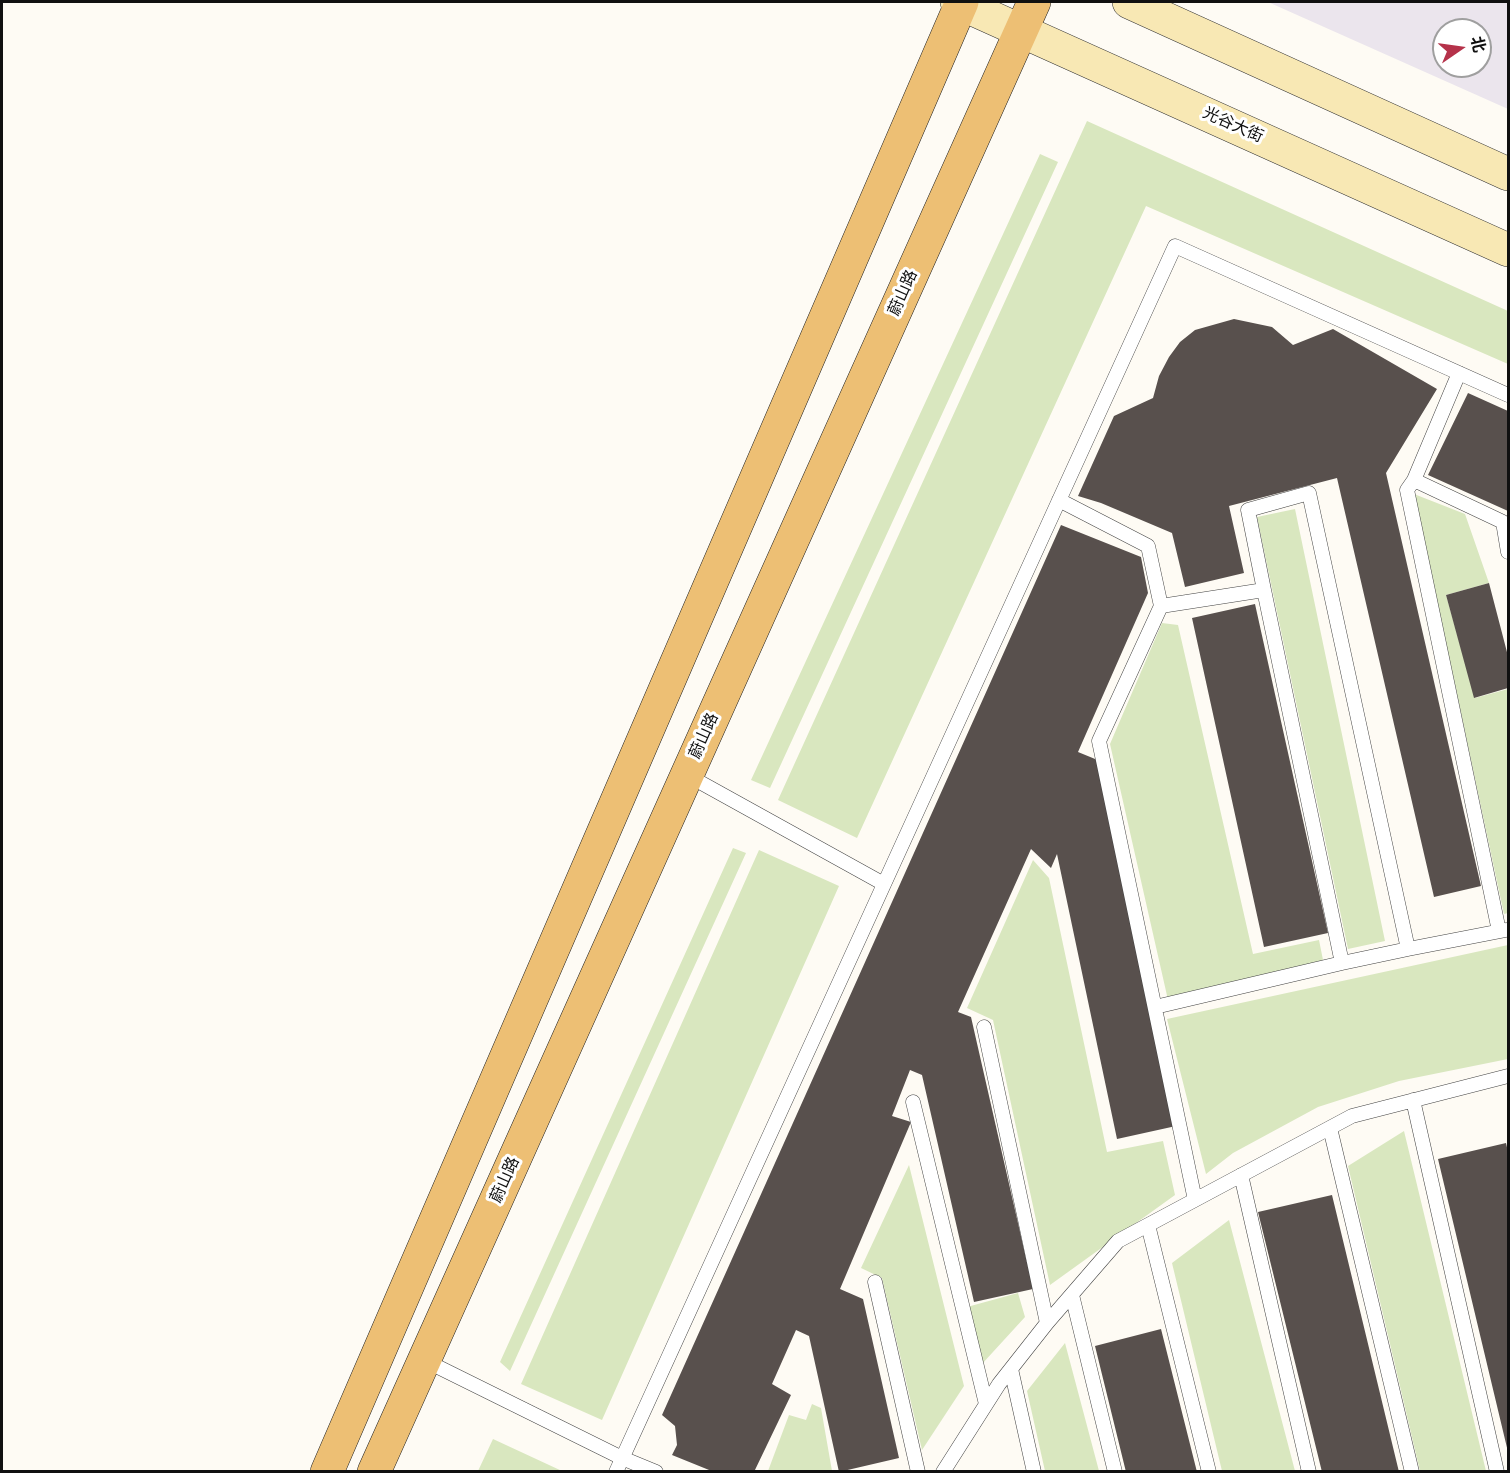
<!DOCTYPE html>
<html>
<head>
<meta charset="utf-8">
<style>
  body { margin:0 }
  #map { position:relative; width:1510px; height:1473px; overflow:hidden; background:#fefbf4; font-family:"Roboto Serif","Noto Sans SC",serif }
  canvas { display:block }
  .frame { position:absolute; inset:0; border:3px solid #101010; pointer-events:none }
  .north { position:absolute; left:1432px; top:18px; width:60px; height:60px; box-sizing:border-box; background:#fff; border:2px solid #9f9f9f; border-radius:50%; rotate:77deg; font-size:16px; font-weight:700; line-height:24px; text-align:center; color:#101010 }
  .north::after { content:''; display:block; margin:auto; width:21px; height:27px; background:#b5324a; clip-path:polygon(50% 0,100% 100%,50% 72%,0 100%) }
</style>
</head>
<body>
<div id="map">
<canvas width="1510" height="1473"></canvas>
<div class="frame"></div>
<div class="north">北</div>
</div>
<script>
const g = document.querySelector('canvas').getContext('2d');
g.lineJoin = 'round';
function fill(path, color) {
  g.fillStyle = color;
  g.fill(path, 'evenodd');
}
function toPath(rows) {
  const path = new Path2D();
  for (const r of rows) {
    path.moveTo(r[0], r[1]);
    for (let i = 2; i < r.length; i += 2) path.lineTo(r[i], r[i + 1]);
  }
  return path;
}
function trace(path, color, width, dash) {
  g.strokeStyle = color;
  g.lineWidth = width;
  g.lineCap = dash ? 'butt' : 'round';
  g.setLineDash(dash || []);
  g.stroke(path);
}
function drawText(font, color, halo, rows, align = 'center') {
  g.font = font + ' "Roboto Serif","Noto Sans SC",serif';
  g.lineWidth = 6;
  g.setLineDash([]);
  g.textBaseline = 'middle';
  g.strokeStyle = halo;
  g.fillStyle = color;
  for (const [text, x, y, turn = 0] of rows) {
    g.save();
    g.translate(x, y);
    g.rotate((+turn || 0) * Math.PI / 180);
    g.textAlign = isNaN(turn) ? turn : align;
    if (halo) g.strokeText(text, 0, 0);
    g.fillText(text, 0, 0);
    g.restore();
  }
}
fill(toPath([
  [1268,2,1508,2,1508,109],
  [1444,30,1480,30,1480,66,1444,66]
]), '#ebe5ed');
fill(toPath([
  [1087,121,1508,311,1508,364,1146,206,857,838,778,800],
  [1040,154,1058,162,770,788,751,780],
  [1414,494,1465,514,1489,583,1446,595,1475,698,1508,689,1508,913,1504,914],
  [1295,509,1385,941,1348,949,1257,517],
  [1162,623,1178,625,1253,954,1319,940,1324,965,1168,1000,1110,744],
  [733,848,746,853,510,1371,500,1362],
  [759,850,839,886,602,1420,521,1384],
  [1033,860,1049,878,1107,1152,1163,1141,1175,1195,1050,1285,993,1020,967,1008],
  [1508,945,1508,1059,1399,1081,1318,1107,1233,1153,1206,1174,1167,1019],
  [1404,1131,1486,1471,1420,1471,1348,1166],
  [909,1165,964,1386,922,1450,882,1278,861,1268],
  [1229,1220,1295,1471,1222,1471,1172,1263],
  [1018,1293,1025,1317,982,1364,967,1307],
  [1065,1343,1099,1471,1045,1471,1027,1391],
  [812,1404,821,1408,832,1471,768,1471,789,1415,806,1420],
  [493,1439,562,1471,478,1471]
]), '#d9e7bf');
fill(toPath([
  [1234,319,1272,327,1293,345,1333,329,1437,389,1386,473,1481,886,1434,897,1337,478,1229,506,1244,573,1185,587,1172,533,1101,503,1078,496,1114,416,1153,398,1159,376,1169,357,1180,342,1195,330],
  [1468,393,1508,411,1508,511,1428,475],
  [1061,525,1141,557,1148,593,1078,752,1100,761,1176,1126,1117,1139,1057,854,1051,868,1031,849,958,1012,971,1017,1033,1289,974,1302,922,1075,910,1070,892,1116,911,1122,840,1289,863,1299,899,1458,839,1472,809,1336,796,1330,772,1384,791,1395,754,1472,714,1472,672,1455,677,1445,675,1426,662,1415],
  [1489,583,1508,656,1508,688,1474,698,1446,595],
  [1255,604,1328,933,1264,947,1192,618],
  [1506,1143,1508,1152,1508,1452,1438,1159],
  [1332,1195,1399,1472,1322,1472,1258,1212],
  [1161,1329,1197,1472,1126,1472,1095,1346]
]), '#58504d');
const service = toPath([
  [1414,480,1459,373],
  [1059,500,1148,546,1161,606,1099,741,1195,1200],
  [1264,590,1248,510,1309,493,1408,949,1342,963],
  [687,775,884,884],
  [1499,931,1407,490,1414,480,1503,522,1508,552],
  [1408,949,1506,930],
  [1155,1007,1342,963,1264,590,1161,606],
  [984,1027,1047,1323],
  [1413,1100,1497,1472],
  [913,1102,986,1404],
  [1330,1128,1412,1472],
  [1241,1175,1309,1472],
  [1148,1225,1209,1472],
  [875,1282,918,1472],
  [1072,1295,1115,1472],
  [424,1360,622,1458,656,1472],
  [1011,1369,1034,1472],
  [616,1472,1175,246,1508,395],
  [943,1472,999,1384,1047,1323,1118,1241,1352,1116,1508,1076]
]);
const secondary = toPath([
  [957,2,1508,250],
  [1129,2,1508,174]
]);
const primary = toPath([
  [327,1472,962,2],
  [374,1472,1034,2]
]);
trace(service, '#434343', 15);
trace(secondary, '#323232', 34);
trace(primary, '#212121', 34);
trace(service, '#fff', 14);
trace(secondary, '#f8e8b4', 33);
trace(primary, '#edbf74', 33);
drawText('16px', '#101010', '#fff', [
  ["光谷大街",1233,125,24],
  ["蔚山路",903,293,-66],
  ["蔚山路",704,736,-66],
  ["蔚山路",505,1180,-66]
]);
</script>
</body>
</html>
